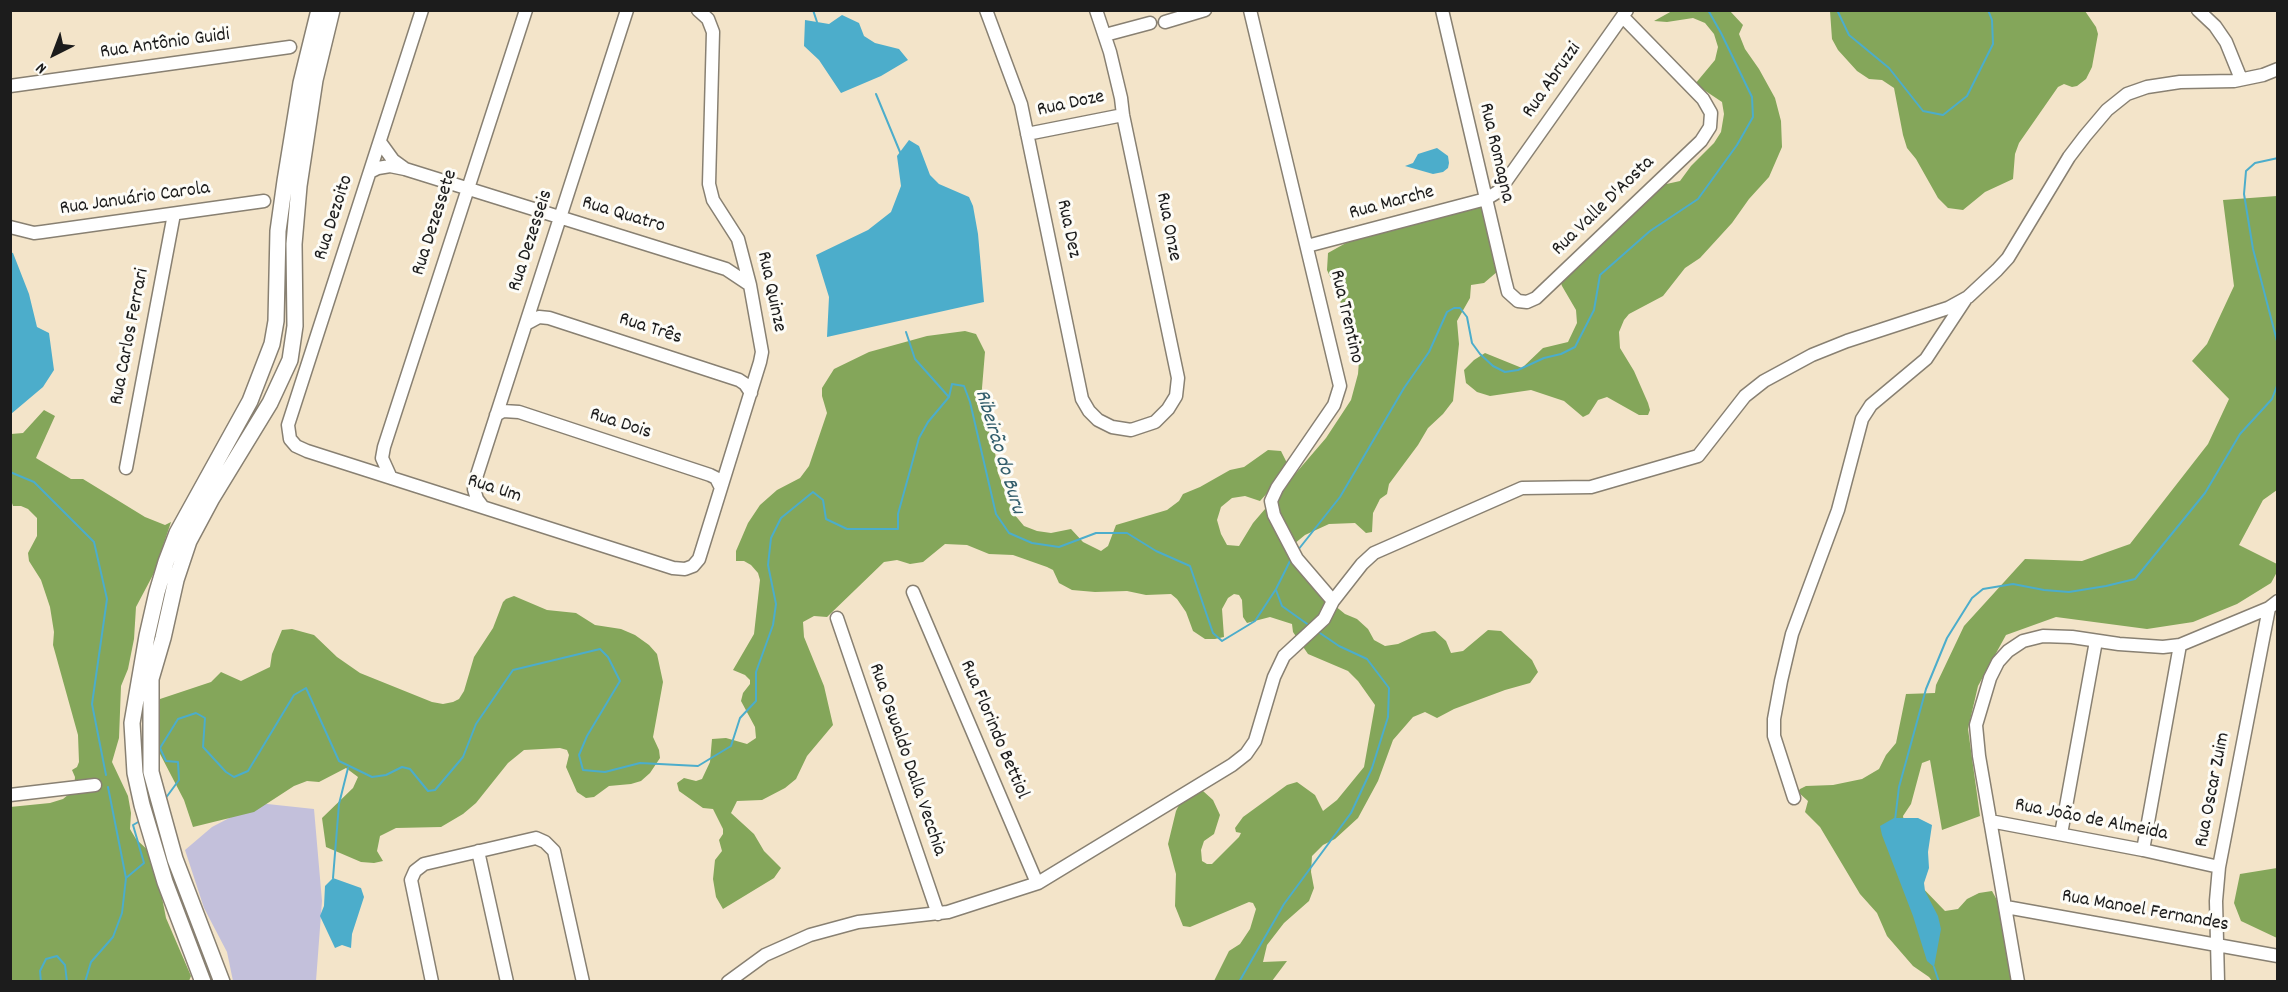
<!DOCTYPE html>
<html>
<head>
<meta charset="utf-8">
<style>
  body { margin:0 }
  #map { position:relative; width:2288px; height:992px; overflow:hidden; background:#f3e4c9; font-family:Dekko,sans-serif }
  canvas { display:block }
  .frame { position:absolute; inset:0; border:12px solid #1c1c1c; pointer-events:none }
  .north { position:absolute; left:24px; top:24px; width:60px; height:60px; -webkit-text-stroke:4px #fdfcf7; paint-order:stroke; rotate:222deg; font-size:16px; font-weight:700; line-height:24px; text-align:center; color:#1c1c1c }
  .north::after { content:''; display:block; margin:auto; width:21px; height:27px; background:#1c1c1c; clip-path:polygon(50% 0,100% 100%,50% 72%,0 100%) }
</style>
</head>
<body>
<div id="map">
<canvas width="2288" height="992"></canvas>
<div class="frame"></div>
<div class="north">N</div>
</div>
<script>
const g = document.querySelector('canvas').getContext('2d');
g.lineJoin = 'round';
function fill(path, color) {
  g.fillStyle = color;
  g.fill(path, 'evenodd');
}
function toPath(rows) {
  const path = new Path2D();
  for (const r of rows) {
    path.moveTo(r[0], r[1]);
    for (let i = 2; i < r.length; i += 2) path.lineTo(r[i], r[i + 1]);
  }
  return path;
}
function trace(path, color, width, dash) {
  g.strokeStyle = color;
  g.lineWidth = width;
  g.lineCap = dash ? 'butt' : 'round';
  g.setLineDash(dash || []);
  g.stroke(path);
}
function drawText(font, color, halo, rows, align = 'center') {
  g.font = font + ' Dekko,sans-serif';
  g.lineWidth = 6;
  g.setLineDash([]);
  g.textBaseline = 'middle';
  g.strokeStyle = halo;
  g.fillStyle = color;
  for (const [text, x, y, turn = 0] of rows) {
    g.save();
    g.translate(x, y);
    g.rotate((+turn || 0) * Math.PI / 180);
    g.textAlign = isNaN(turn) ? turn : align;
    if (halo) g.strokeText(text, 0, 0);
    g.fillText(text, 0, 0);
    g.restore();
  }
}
fill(toPath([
  [258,803,314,809,322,901,316,981,233,981,227,952,204,908,185,850,212,827]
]), '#c3c0db');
fill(toPath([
  [1672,11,1730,11,1743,25,1739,34,1745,49,1759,69,1775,98,1781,121,1782,147,1769,177,1749,199,1732,223,1700,258,1685,268,1663,296,1629,314,1624,320,1619,332,1620,348,1634,371,1648,403,1650,410,1648,415,1639,415,1607,397,1598,400,1589,414,1583,417,1564,401,1531,390,1490,396,1477,392,1466,383,1464,370,1474,360,1485,353,1522,368,1543,348,1568,342,1577,323,1576,310,1562,286,1557,273,1662,185,1680,181,1691,166,1714,143,1721,132,1724,114,1722,102,1695,84,1715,60,1718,47,1714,34,1705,23,1693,18,1667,22,1654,21],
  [1830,11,2085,11,2096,27,2098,34,2092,67,2086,79,2077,86,2072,87,2064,84,2058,87,2019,143,2015,154,2013,179,1985,192,1963,210,1948,208,1938,198,1916,159,1907,148,1903,135,1894,88,1882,80,1869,79,1857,71,1838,50,1832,39],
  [2277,196,2277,490,2263,500,2239,545,2277,564,2277,572,2271,583,2237,604,2193,622,2147,629,2056,617,2006,635,1978,686,1968,729,1980,816,1942,830,1930,760,1922,763,1911,804,1903,816,1914,879,1945,911,1958,909,1967,899,1979,893,1992,891,1998,902,2000,915,2009,926,2017,981,1932,981,1929,977,1913,966,1887,936,1877,913,1860,894,1820,827,1805,812,1808,801,1798,792,1800,789,1806,786,1833,785,1862,779,1879,769,1886,755,1896,743,1906,694,1935,693,1936,685,1964,626,2025,559,2082,561,2130,544,2208,444,2229,399,2192,361,2207,344,2234,286,2223,200],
  [1482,202,1498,271,1484,283,1471,285,1470,298,1457,321,1459,344,1453,401,1443,414,1428,428,1418,445,1389,484,1387,494,1380,499,1373,513,1372,532,1366,533,1355,523,1329,524,1305,535,1294,544,1323,596,1345,614,1357,619,1368,629,1374,640,1385,646,1398,644,1422,633,1435,631,1446,641,1451,653,1463,651,1488,630,1501,631,1532,660,1538,672,1530,683,1505,690,1454,709,1437,718,1425,712,1413,717,1393,740,1378,781,1358,818,1335,839,1323,845,1312,856,1311,872,1314,888,1309,901,1284,923,1267,945,1263,962,1287,961,1272,981,1214,981,1229,951,1240,944,1250,929,1256,909,1253,903,1249,902,1190,927,1183,926,1175,906,1176,874,1168,844,1176,811,1180,803,1193,792,1203,791,1213,800,1220,815,1214,834,1204,841,1201,850,1202,861,1207,864,1212,864,1239,837,1241,833,1236,832,1235,828,1243,817,1287,785,1297,782,1315,795,1323,811,1337,800,1364,767,1375,705,1358,681,1348,671,1308,654,1293,632,1292,624,1270,617,1247,623,1243,617,1242,600,1239,595,1234,594,1228,598,1222,609,1224,637,1215,639,1205,639,1193,631,1186,612,1177,599,1171,594,1146,595,1127,591,1095,592,1072,590,1059,583,1053,570,1047,567,1013,555,989,554,967,545,945,544,923,562,910,564,897,560,884,562,827,617,814,616,803,622,804,637,824,686,833,725,807,756,796,779,785,788,762,800,737,801,731,813,754,834,764,851,781,868,774,878,723,909,716,897,713,879,715,860,722,851,719,840,723,834,723,829,713,809,703,808,679,791,677,783,684,778,696,781,702,779,710,762,712,739,726,738,747,744,756,738,755,727,741,701,743,693,750,684,750,680,745,675,733,670,754,634,760,580,758,573,751,565,744,561,736,561,736,551,748,523,760,505,777,490,800,478,809,466,827,413,822,396,822,388,834,369,869,352,927,336,965,331,976,334,985,352,982,388,984,413,995,452,998,473,1014,514,1024,526,1037,531,1051,533,1071,529,1083,542,1101,551,1108,546,1116,525,1167,510,1179,501,1183,494,1200,487,1230,470,1244,467,1268,450,1281,451,1287,463,1279,480,1260,501,1245,496,1232,498,1221,507,1217,520,1221,534,1227,545,1239,546,1253,523,1326,438,1351,400,1358,374,1359,361,1344,324,1340,298,1327,270,1328,253,1353,239],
  [44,410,55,416,36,458,71,479,83,479,145,517,165,525,171,522,154,573,136,607,134,639,128,669,121,686,119,738,112,762,128,796,131,813,130,829,136,839,154,856,166,918,191,976,189,981,11,981,10,807,50,803,63,799,74,790,75,777,72,770,77,767,79,762,78,735,53,645,54,632,50,607,41,580,29,561,28,553,37,536,37,518,28,509,21,506,13,506,11,500,11,434,23,433],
  [514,596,547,610,576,613,595,625,621,629,635,635,649,645,657,654,663,682,653,737,659,750,660,758,650,773,641,781,631,784,609,786,594,797,586,798,577,792,566,767,569,755,567,750,560,748,524,750,508,763,476,803,463,814,441,827,396,828,380,836,377,851,383,861,374,863,361,862,326,847,322,818,353,788,358,777,346,768,319,782,307,781,294,786,254,812,193,827,184,800,159,752,155,726,160,699,211,682,221,672,241,681,270,667,272,654,282,630,292,629,314,635,337,657,360,673,432,702,443,704,453,702,459,699,464,691,474,657,493,628,503,602,506,599],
  [2277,868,2278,868,2277,938,2241,921,2234,903,2240,874]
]), '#84a65a');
fill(toPath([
  [842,15,859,23,864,36,875,43,899,49,908,60,881,76,841,93,819,60,804,46,805,20,829,24],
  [909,140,919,146,930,175,939,184,969,197,973,206,978,234,984,302,827,337,829,297,816,255,868,230,891,212,901,186,897,156],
  [1437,148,1448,156,1449,163,1448,168,1443,172,1433,174,1405,166,1413,163,1418,154],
  [10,252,13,253,29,294,37,327,49,333,54,370,43,387,11,414],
  [1894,818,1918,818,1932,825,1928,852,1929,868,1924,883,1925,891,1938,916,1941,929,1934,967,1927,961,1913,916,1882,835,1880,826],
  [333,878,361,888,364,897,352,934,351,948,342,945,335,948,320,916,324,906,325,886]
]), '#4cadcb');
trace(toPath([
  [813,10,817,22],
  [1837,10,1849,35,1889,68,1923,111,1943,115,1967,96,1993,44,1992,20,1988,10],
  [876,94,900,152],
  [2278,158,2255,163,2246,171,2244,194,2253,249,2278,345],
  [906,332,915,359,948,396],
  [10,472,34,482,94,542,107,599,92,704,106,775],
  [1298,550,1340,497,1404,388,1429,352,1447,312,1454,308,1460,308,1467,317,1472,343,1480,354,1493,366,1505,372,1518,370,1544,358,1561,354,1575,347,1594,310,1600,275,1650,231,1698,199,1737,145,1753,117,1752,97,1721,33,1708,10],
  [1276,590,1282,606,1310,626],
  [108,787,126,878],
  [165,799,179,780,178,762,166,761,160,748,178,719,196,713,205,718,203,747,226,772,234,777,248,771,294,695,306,688,339,761,372,777,386,775,402,767,410,769,428,791,435,790,463,757,476,724,513,670,600,649,608,657,620,681,587,736,579,755,583,770,605,772,640,763,698,766,731,746,740,718,756,701,756,672,773,625,776,604,768,565,771,538,781,518,813,492,823,500,826,519,847,529,898,529,898,514,919,438,928,422,949,397,952,384,964,386,970,402,996,514,1009,533,1032,543,1059,547,1096,533,1127,533,1156,551,1190,566,1213,633,1222,641,1255,621,1276,589,1291,559],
  [1895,820,1899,787,1926,689,1947,638,1972,598,1983,589,2013,584,2044,590,2069,592,2106,586,2135,579,2205,493,2240,434,2272,399,2278,383],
  [333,878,339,804,348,768],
  [1934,967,1939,982],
  [41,982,40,971,46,959,57,956,65,965,67,982],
  [85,982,91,962,113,937,122,913,126,878,144,863,133,825,140,821],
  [1239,982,1284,904,1351,813,1372,768,1388,717,1389,688,1367,659,1339,646,1317,631]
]), '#4cadcb', 2);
const minor = toPath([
  [422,10,288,425,290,439,296,446,307,451,673,568,685,569,693,566,699,559,760,362,762,352,750,285,738,239,713,200,709,184,713,32,708,19,698,10],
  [986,10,1021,104,1082,399,1089,411,1098,420,1112,427,1131,430,1155,422,1168,409,1176,396,1178,378,1123,115,1121,98,1110,52,1096,10],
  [1250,10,1340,386,1334,405,1277,488,1271,501,1274,515,1297,559,1333,601],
  [1442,10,1505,280,1508,292,1518,301,1527,302,1536,298,1701,141,1710,127,1711,113,1703,99,1623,17],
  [2198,10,2215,26,2226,42,2241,79],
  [1165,22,1205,10],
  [1105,35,1150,23],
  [10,86,290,47],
  [1027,134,1123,115],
  [380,142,393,160,404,168],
  [370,172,378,168,390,166,405,169,726,269,750,285],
  [10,227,34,233,42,232,264,201],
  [1307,246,1486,199,1499,191,1627,10],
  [526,324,539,317,549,318,739,380,745,384,751,393],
  [496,415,503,411,519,412,710,475,716,478,721,488],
  [126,468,174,214],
  [391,478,382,458,384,447,526,10],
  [483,507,477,499,474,489,476,478,627,10],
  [913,592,1037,883],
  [837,618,938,914],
  [10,795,95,785],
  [1794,798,1774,736,1774,719,1781,681,1792,634,1838,510,1862,419,1871,405,1926,359,1965,300],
  [1990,821,2143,850,2219,867],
  [2061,834,2096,641],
  [2143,850,2180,645],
  [478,851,507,982],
  [2006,907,2278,956],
  [432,982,411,880,415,871,424,864,536,838,545,842,554,851,583,982],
  [728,982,765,955,810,935,858,922,948,912,1038,883,1232,765,1246,754,1255,741,1274,677,1284,656,1324,619,1333,601,1362,564,1374,553,1522,488,1591,487,1698,456,1745,396,1764,381,1812,355,1847,341,1948,308,1968,297,1997,270,2008,258,2069,157,2085,136,2107,110,2127,94,2147,87,2180,82,2234,81,2263,75,2278,69],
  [2018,982,1979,756,1976,725,1990,678,1998,662,2008,651,2023,641,2043,636,2072,637,2119,644,2163,647,2180,645,2269,608,2278,601],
  [2218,982,2216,901,2219,867,2269,608]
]);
const major = toPath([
  [203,982,165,882,142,805,135,773,132,723,147,636,157,592,166,562,177,533,250,401,272,344,276,321,278,231,285,181,301,83,319,10],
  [222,982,175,859,151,772,151,679,163,638,176,580,189,541,212,498,270,403,290,360,295,326,294,244,299,186,315,80,332,10]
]);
trace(minor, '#888072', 15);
trace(major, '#888072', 18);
trace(minor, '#fff', 12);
trace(major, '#fff', 15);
drawText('20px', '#1c1c1c', '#fdfcf7', [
  ["Rua Antônio Guidi",165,45,-8],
  ["Rua Abruzzi",1553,81,-55],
  ["Rua Doze",1071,105,-12],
  ["Rua Romagna",1495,153,77],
  ["Rua Januário Carola",135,200,-8],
  ["Rua Marche",1392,204,-15],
  ["Rua Valle D'Aosta",1604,207,-44],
  ["Rua Quatro",623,216,17],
  ["Rua Dezoito",335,218,-72],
  ["Rua Dezessete",436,223,-72],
  ["Rua Onze",1167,227,79],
  ["Rua Dez",1067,229,78],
  ["Rua Dezesseis",532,241,-72],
  ["Rua Quinze",770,292,78],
  ["Rua Trentino",1345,317,77],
  ["Rua Três",650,330,18],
  ["Rua Carlos Ferrari",131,337,-79],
  ["Rua Dois",620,425,18],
  ["Rua Um",494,490,18],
  ["Rua Florindo Bettiol",993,730,67],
  ["Rua Oswaldo Dalla Vecchia",906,760,71],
  ["Rua Oscar Zuim",2214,790,-79],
  ["Rua João de Almeida",2091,821,11],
  ["Rua Manoel Fernandes",2145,912,10]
]);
drawText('italic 21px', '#325d6b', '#fdfcf7', [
  ["Ribeirão do Buru",998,452,73]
]);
</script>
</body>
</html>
